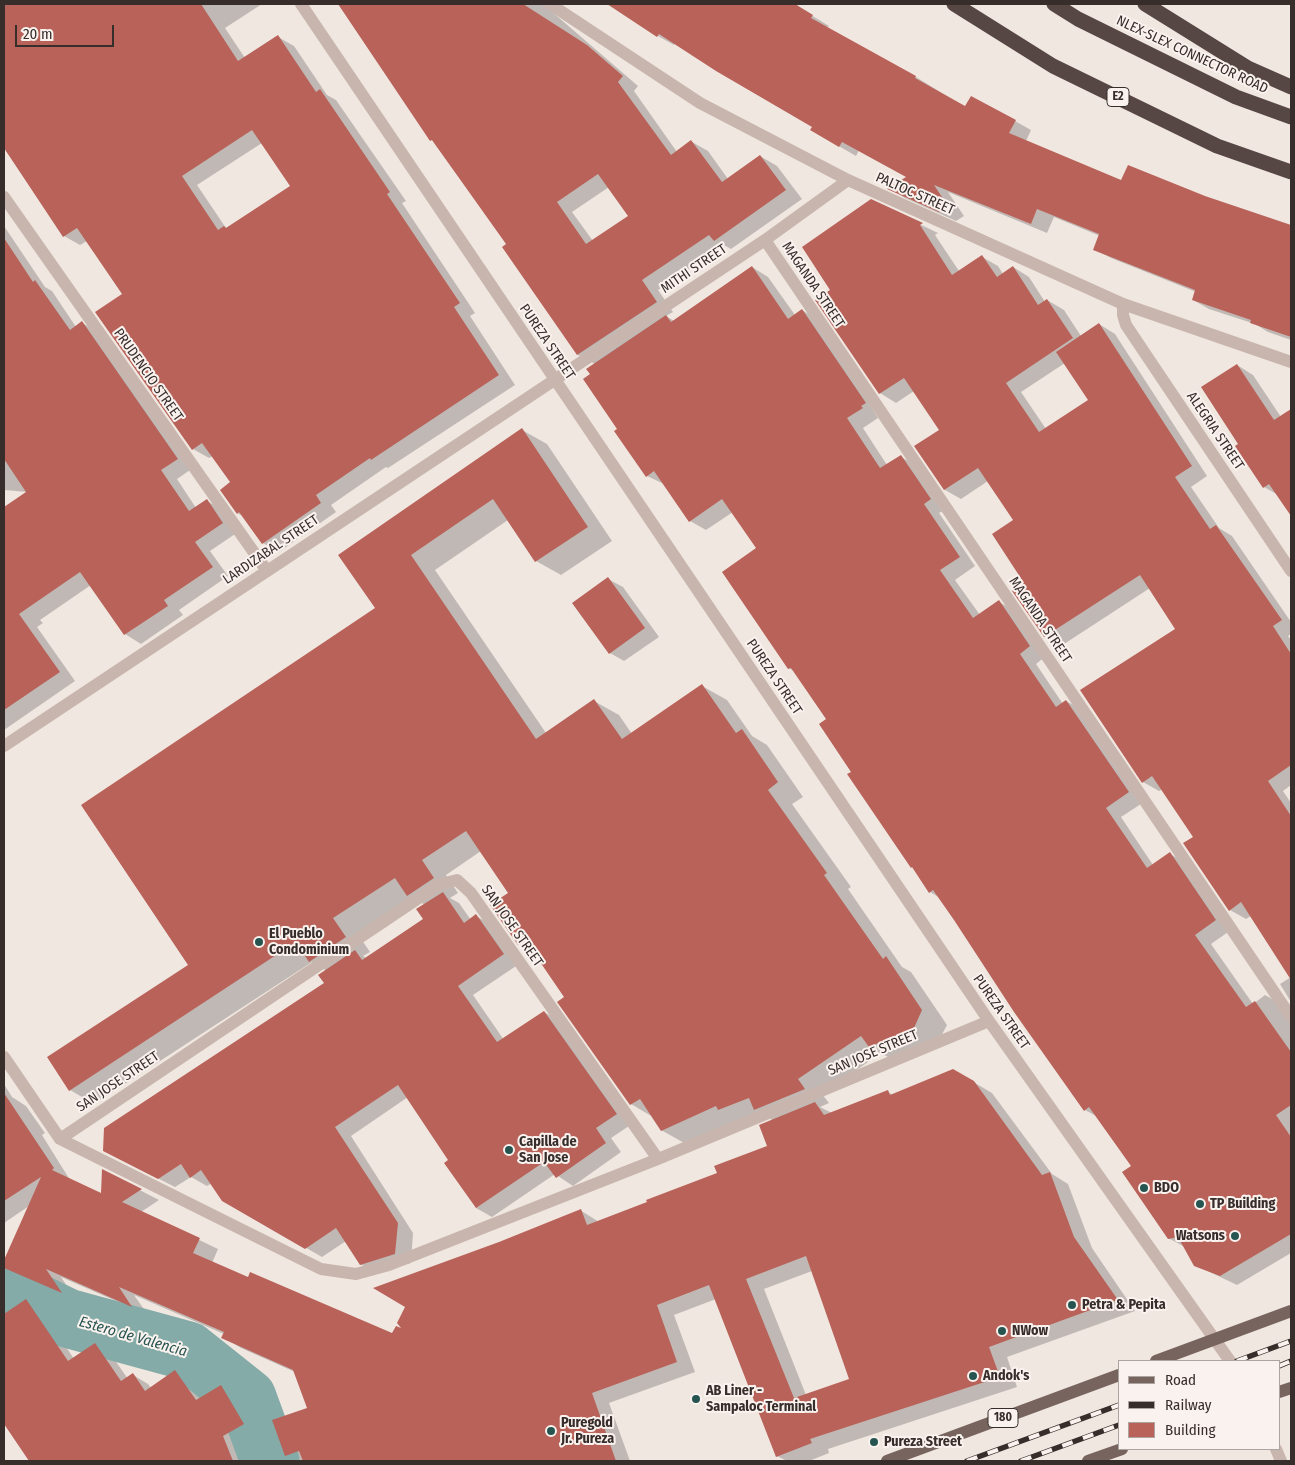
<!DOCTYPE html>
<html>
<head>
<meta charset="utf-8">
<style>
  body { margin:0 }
  #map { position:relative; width:1295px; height:1465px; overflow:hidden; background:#f1e7e1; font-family:"Fira Sans Condensed",sans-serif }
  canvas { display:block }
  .frame { position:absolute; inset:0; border:5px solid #372e2c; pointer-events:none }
  .legend { position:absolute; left:1118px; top:1360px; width:162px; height:90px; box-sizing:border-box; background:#f9f2ee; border:1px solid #aba4a0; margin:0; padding:6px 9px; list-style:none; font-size:15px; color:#372e2c }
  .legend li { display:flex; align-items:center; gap:10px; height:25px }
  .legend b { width:25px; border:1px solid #aba4a0 }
  .scale { position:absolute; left:15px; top:25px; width:99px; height:22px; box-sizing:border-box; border:2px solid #372e2c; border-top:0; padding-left:6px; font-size:15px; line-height:18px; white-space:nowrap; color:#372e2c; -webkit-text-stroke:4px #f9f2ee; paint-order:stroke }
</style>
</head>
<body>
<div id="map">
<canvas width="1295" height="1465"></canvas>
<div class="frame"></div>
<ul class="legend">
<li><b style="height:6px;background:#77645f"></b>Road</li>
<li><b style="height:6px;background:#372e2c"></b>Railway</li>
<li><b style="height:14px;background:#b86259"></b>Building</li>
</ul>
<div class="scale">20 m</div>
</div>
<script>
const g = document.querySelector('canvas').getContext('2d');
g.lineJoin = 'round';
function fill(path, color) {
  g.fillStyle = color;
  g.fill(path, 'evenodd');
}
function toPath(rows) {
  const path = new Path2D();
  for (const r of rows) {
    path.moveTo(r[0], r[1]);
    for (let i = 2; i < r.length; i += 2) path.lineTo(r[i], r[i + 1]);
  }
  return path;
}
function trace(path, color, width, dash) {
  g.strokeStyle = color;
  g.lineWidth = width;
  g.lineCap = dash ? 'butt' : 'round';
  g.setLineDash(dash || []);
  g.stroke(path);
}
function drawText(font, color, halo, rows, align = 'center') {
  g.font = font + ' "Fira Sans Condensed",sans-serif';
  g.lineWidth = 4;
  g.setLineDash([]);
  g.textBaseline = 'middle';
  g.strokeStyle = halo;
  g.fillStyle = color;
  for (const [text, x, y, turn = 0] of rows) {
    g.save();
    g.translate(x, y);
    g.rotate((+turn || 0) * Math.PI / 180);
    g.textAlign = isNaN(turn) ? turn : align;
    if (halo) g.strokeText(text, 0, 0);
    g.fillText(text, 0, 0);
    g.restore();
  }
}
fill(toPath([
  [4,4,262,4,225,28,245,58,278,37,294,46,327,95,336,100,406,201,402,203,475,313,470,316,515,385,388,468,386,467,331,505,336,512,279,552,263,543,245,517,237,513,232,483,213,456,209,458,193,449,124,294,87,241,80,245,64,236,4,148],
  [262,143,292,186,226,228,197,185],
  [340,4,543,4,638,86,634,91,677,152,692,142,708,151,728,179,760,156,777,166,802,199,731,249,724,245,658,290,673,312,666,316,674,321,752,267,768,277,795,315,802,310,818,320,878,418,863,428,887,465,901,457,917,466,946,509,939,513,975,566,955,580,980,615,999,602,1015,611,1046,656,1036,664,1063,704,1066,701,1082,710,1144,802,1121,817,1153,865,1170,854,1186,863,1231,930,1211,944,1253,1004,1265,995,1281,1004,1291,1019,1291,1253,1237,1285,1195,1265,1185,1247,1168,1238,1133,1166,1098,1117,1085,1110,940,898,930,892,853,772,827,719,795,672,789,668,758,548,733,512,706,530,690,521,664,484,647,476,619,429,591,374,595,364,578,355,508,245,403,100,405,99],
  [609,187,630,216,593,241,572,212],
  [610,4,793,4,829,26,827,28,916,77,966,108,1015,121,1031,130,1026,141,1122,182,1204,197,1291,227,1291,340,1268,332,1255,324,1209,309,1193,300,1196,292,1111,258,1094,249,1100,236,1054,217,1047,233,948,192,964,216,956,221,905,198,890,189,908,177,859,150,856,156,811,130,813,127,675,43,674,45,658,36],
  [871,201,938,233,935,235,959,271,982,257,998,266,1003,274,1013,267,1029,277,1045,302,1047,300,1064,310,1081,336,1099,324,1115,334,1207,476,1191,487,1219,528,1232,536,1291,622,1291,634,1288,636,1291,640,1291,785,1283,791,1291,803,1291,1002,1280,984,1291,977,1251,916,1246,919,1230,910,1194,837,1163,789,1159,791,1143,782,1177,630,1150,588,1061,646,1045,636,1026,583,1014,520,988,481,961,499,945,490,916,447,940,430,914,391,896,403,880,393,832,290],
  [1065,363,1089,400,1046,429,1021,392],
  [4,226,45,287,52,291,76,327,82,323,98,332,193,468,177,479,196,508,207,501,223,510,238,532,210,551,228,576,179,610,183,615,141,644,125,634,91,585,40,620,43,623,37,627,75,681,4,730,4,508,27,492,4,490],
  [1237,365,1253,375,1281,417,1291,410,1291,513,1280,496,1264,487,1240,444],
  [522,430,547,444,612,541,561,575,536,561,508,520,435,570,546,733,594,701,619,715,632,734,702,686,727,700,752,736,767,745,803,797,792,804,851,887,848,889,902,967,911,972,947,1025,938,1042,895,1061,881,1053,822,1094,829,1103,820,1107,832,1113,888,1092,893,1095,953,1070,992,1093,1052,1174,1068,1184,1092,1248,1135,1311,1007,1357,1017,1387,828,1449,829,1453,809,1461,787,1461,777,1456,716,1299,674,1315,695,1372,609,1403,630,1461,296,1461,286,1455,308,1409,295,1372,241,1348,223,1337,224,1334,134,1295,148,1315,61,1277,77,1301,15,1275,23,1281,74,1359,95,1344,110,1353,128,1379,133,1375,148,1384,151,1388,175,1371,191,1380,202,1397,221,1387,236,1396,258,1433,238,1444,244,1461,32,1461,4,1421,4,1275,10,1271,4,1267,4,1263,29,1206,4,1223,4,1084,12,1097,26,1106,45,1133,42,1135,70,1180,102,1195,103,1171,159,1200,141,1212,218,1249,212,1263,392,1335,404,1331,499,1243,580,1210,599,1222,719,1173,769,1146,774,1121,765,1116,686,1144,661,1130,653,1117,631,1104,559,1002,566,997,536,955,519,944,510,893,481,851,446,875,458,893,450,898,459,903,471,920,476,916,492,925,519,964,473,995,504,1040,544,1012,560,1021,632,1124,611,1138,621,1152,573,1186,555,1174,492,1217,476,1208,450,1160,408,1097,351,1136,413,1233,411,1263,377,1273,360,1264,346,1241,322,1257,223,1200,212,1183,207,1186,191,1177,175,1187,104,1151,326,983,327,971,312,962,94,1104,70,1090,190,965,376,608,340,556],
  [412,897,425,905,424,919,366,958,363,956,370,952,357,933],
  [812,1271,851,1379,806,1395,764,1289],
  [608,579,623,587,659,637,624,661,610,653]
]), '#0003');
trace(toPath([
  [4,1287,67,1318,188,1351,247,1398,270,1461]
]), '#84aba7', 59);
fill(toPath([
  [4,4,201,4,238,61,278,35,316,92,320,89,390,192,387,194,460,303,454,307,499,375,371,460,370,458,316,495,321,503,262,544,239,512,237,514,220,490,230,482,202,443,192,450,95,312,122,294,77,228,63,237,4,148],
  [252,130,290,186,226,228,224,226,218,230,182,176],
  [338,4,523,4,587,45,623,76,618,82,671,155,691,140,722,182,760,155,786,190,714,241,709,235,642,280,657,302,577,355,502,247,506,244,432,140,430,141],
  [598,174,628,216,586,244,557,202],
  [607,4,795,4,813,15,811,18,916,76,915,78,965,106,971,96,1016,120,1009,133,1121,180,1128,165,1205,196,1291,225,1291,337,1250,323,1251,320,1192,300,1195,290,1093,250,1099,234,1037,209,1031,224,934,185,948,206,939,212,887,189,906,177,842,142,839,147,810,130,812,127,716,71,659,34,657,37],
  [871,199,923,223,920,225,952,275,982,255,997,277,1013,266,1038,305,1047,299,1073,338,1006,383,1039,432,1088,400,1056,352,1099,323,1192,466,1175,477,1210,529,1216,525,1282,620,1273,626,1291,654,1291,765,1268,781,1291,816,1291,980,1241,902,1229,911,1183,843,1193,837,1152,776,1142,783,1080,690,1175,629,1140,575,1044,637,1012,591,1024,583,992,534,1013,520,978,468,944,490,914,446,939,430,904,378,879,394,815,300,830,290,802,247],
  [4,238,33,282,35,280,70,330,82,321,178,459,161,470,189,511,207,499,223,523,195,542,213,567,164,600,168,606,124,635,80,572,19,614,60,672,4,710,4,507,26,492,4,459],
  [752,266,788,319,802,309,866,403,861,406,863,408,847,418,880,468,901,455,931,499,924,504,960,557,940,570,973,618,999,600,1030,646,1020,654,1056,707,1066,700,1129,792,1106,808,1147,868,1170,852,1216,920,1195,935,1246,1007,1255,1001,1291,1052,1291,1105,1276,1115,1291,1137,1291,1234,1220,1276,1194,1266,1178,1237,1168,1239,1122,1172,1131,1166,1089,1107,1084,1111,1014,1012,954,920,933,890,929,893,912,867,911,868,847,774,851,772,819,724,826,719,791,668,788,669,722,572,756,548,722,499,689,522,654,471,646,477,614,431,617,429,583,379,590,374,586,369,666,315,671,322],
  [1237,364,1274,420,1291,409,1291,516,1269,484,1263,488,1235,446,1238,444,1201,387],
  [522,428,588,527,535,562,493,499,411,555,536,739,594,699,622,739,702,684,736,733,742,729,778,782,768,790,827,873,824,875,883,959,886,956,922,1010,914,1028,869,1047,861,1036,798,1079,805,1089,754,1110,749,1098,718,1110,716,1106,661,1131,640,1099,630,1105,557,1002,564,997,525,940,518,945,490,905,508,893,466,831,422,860,434,878,407,896,395,878,333,918,346,937,309,962,296,942,69,1091,47,1057,188,965,81,805,375,608,338,555],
  [608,577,645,628,609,654,572,603],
  [443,892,464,923,476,914,504,954,458,986,497,1042,544,1011,617,1114,596,1128,606,1143,556,1178,544,1162,476,1208,444,1163,448,1160,398,1085,335,1127,398,1223,395,1254,360,1265,336,1228,305,1249,222,1201,201,1170,190,1178,181,1164,158,1179,103,1151,104,1128,324,983,318,975,355,950,362,960,423,919,416,909],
  [953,1069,974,1081,1042,1175,1050,1172,1074,1237,1118,1300,989,1347,1000,1377,810,1439,812,1443,776,1457,709,1285,657,1305,677,1362,592,1393,616,1461,303,1461,299,1451,285,1456,272,1420,307,1408,293,1370,221,1338,224,1332,119,1287,132,1307,46,1269,62,1293,4,1268,4,1260,41,1177,4,1201,4,1093,54,1168,52,1170,101,1193,102,1169,142,1189,122,1202,200,1238,193,1253,248,1277,250,1272,392,1333,396,1326,401,1328,397,1323,405,1307,373,1288,499,1242,581,1209,587,1225,647,1202,646,1200,717,1173,714,1166,767,1146,759,1125,815,1102,824,1115,888,1090,890,1095],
  [806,1256,849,1379,794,1398,746,1279],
  [26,1299,68,1361,95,1343,121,1381,133,1373,145,1391,175,1370,196,1400,221,1385,244,1424,223,1436,233,1461,29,1461,4,1424,4,1314]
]), '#b86259');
trace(toPath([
  [301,4,989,1021,1230,1361],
  [550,4,700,103,848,180,1123,304,1291,362],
  [4,197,267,571],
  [765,240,1291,1017],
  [1123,304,1123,315,1126,325,1291,571],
  [4,746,765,240,848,180],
  [4,1057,60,1139,321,1269,356,1274,389,1265,658,1159,989,1021],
  [60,1139,438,885,457,880,471,893,658,1159],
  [1276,1449,1281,1461]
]), '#c8b6ae', 12);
trace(toPath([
  [1156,1361,1291,1311],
  [1279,1392,1291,1388],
  [887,1461,1119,1375],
  [1088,1461,1122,1449]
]), '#77645f', 12);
trace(toPath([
  [954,4,1053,66,1217,146,1291,172],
  [1054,4,1078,19,1236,97,1291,117],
  [1145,4,1248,68,1291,87]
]), '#574744', 15);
const rail = toPath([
  [1237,1361,1291,1341],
  [1279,1366,1291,1361],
  [967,1461,1119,1405],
  [1021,1461,1119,1425]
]);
trace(rail, '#372e2c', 5.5);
trace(rail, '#f9f2ee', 4, [11]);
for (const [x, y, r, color] of [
  [259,942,5,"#265451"],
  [509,1150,5,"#265451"],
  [1144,1188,5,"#265451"],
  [1200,1204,5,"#265451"],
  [1235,1236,5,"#265451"],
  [1072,1305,5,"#265451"],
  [1002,1331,5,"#265451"],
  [973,1376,5,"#265451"],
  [696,1399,5,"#265451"],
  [551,1431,5,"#265451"],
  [874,1442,5,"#265451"]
]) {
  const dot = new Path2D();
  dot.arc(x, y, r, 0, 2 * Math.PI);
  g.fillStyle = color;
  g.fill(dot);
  trace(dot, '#f9f2ee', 2);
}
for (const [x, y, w] of [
  [1118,97,22],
  [1003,1418,30]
]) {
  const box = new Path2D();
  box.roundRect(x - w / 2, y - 9.5, w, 19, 4);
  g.fillStyle = '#f9f2ee';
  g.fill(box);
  trace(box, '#372e2c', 1);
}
drawText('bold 12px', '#372e2c', null, [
  ["E2",1118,97],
  ["180",1003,1418]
]);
drawText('14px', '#372e2c', '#f9f2ee', [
  ["NLEX-SLEX CONNECTOR ROAD",1192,55,25],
  ["PALTOC STREET",915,194,24],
  ["MITHI STREET",694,269,-34],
  ["MAGANDA STREET",813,285,56],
  ["PUREZA STREET",547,342,56],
  ["PRUDENCIO STREET",148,375,55],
  ["ALEGRIA STREET",1215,431,56],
  ["LARDIZABAL STREET",271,550,-34],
  ["MAGANDA STREET",1040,620,56],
  ["PUREZA STREET",774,677,56],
  ["SAN JOSE STREET",512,926,55],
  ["PUREZA STREET",1001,1012,55],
  ["SAN JOSE STREET",873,1053,-23],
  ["SAN JOSE STREET",118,1082,-34]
]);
drawText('bold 14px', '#372e2c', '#f9f2ee', [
  ["El Pueblo",269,934],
  ["Condominium",269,950],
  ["Capilla de",519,1142],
  ["San Jose",519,1158],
  ["BDO",1154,1188],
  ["TP Building",1210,1204],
  ["Watsons",1225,1236,"right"],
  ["Petra & Pepita",1082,1305],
  ["NWow",1012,1331],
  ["Andok's",983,1376],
  ["AB Liner -",706,1391],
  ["Sampaloc Terminal",706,1407],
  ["Puregold",561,1423],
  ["Jr. Pureza",561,1439],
  ["Pureza Street",884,1442]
], 'left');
drawText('italic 15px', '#265451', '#f9f2ee', [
  ["Estero de Valencia",133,1337,16]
]);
</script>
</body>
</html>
